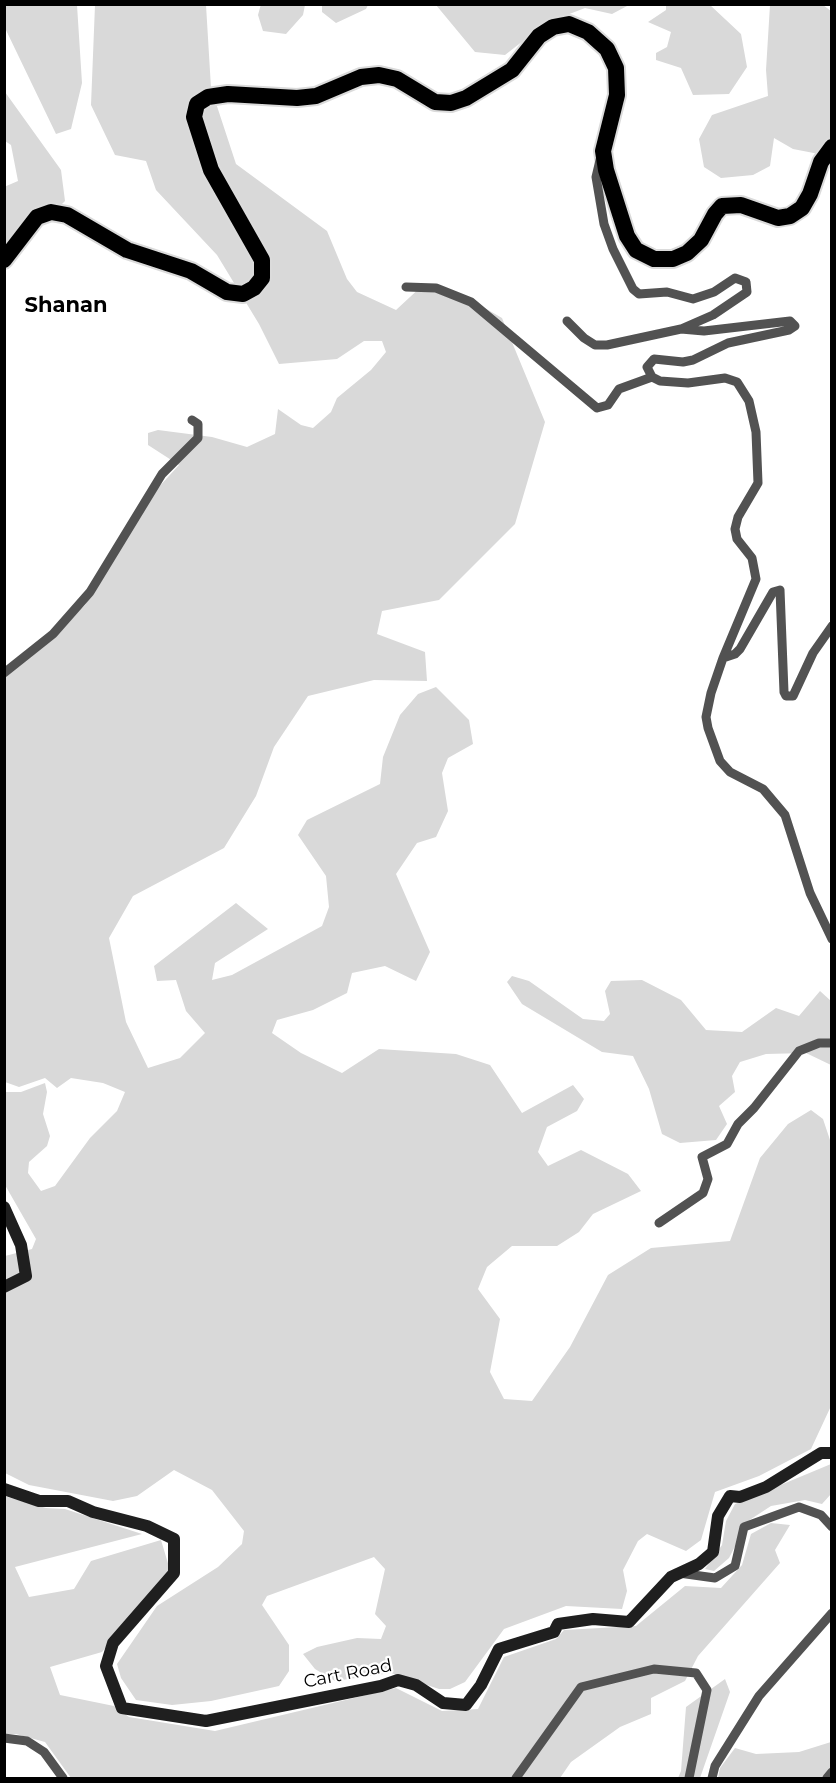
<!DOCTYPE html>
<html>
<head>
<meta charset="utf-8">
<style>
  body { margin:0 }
  #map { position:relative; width:836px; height:1783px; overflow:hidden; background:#fff; font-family:Montserrat,sans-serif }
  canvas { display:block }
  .frame { position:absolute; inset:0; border:6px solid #000; pointer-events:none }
</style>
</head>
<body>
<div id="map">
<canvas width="836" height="1783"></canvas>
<div class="frame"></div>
</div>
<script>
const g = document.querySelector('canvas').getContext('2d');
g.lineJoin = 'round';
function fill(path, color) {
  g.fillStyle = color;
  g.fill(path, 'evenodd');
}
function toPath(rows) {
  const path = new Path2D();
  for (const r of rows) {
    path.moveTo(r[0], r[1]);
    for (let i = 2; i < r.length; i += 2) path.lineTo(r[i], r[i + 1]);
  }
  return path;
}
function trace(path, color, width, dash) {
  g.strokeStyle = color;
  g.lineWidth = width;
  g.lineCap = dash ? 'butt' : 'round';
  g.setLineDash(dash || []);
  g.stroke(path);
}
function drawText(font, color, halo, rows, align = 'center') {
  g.font = font + ' Montserrat,sans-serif';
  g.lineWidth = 4.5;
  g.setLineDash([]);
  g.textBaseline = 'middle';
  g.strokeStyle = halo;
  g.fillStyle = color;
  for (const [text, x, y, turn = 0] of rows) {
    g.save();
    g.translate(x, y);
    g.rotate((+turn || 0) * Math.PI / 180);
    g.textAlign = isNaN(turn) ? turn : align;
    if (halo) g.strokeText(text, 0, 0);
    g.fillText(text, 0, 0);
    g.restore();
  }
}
fill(toPath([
  [261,4,305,4,305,5,303,15,286,34,263,31,258,15],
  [6,5,77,5,82,83,71,129,56,134,5,28],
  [95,5,206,5,211,88,236,164,327,231,347,279,357,292,396,310,424,284,457,292,502,318,545,422,515,524,439,600,382,611,377,634,425,652,427,681,374,680,308,696,274,747,256,796,224,848,133,896,109,938,126,1022,148,1068,180,1058,205,1033,186,1011,176,980,157,981,154,966,236,903,268,929,215,963,212,980,232,975,322,926,329,907,326,876,298,835,307,820,380,784,383,757,400,715,418,694,436,687,469,720,473,744,448,758,442,773,448,811,436,837,417,843,396,874,430,952,416,981,385,966,352,973,347,993,313,1010,277,1020,272,1033,301,1053,342,1073,379,1049,456,1054,490,1065,522,1113,573,1085,584,1099,577,1111,547,1127,538,1152,548,1166,581,1150,628,1174,641,1191,593,1214,579,1232,557,1246,512,1246,487,1267,478,1289,500,1319,490,1372,504,1399,532,1401,570,1347,608,1275,651,1248,730,1241,760,1158,788,1124,811,1110,823,1119,831,1143,831,1406,811,1449,759,1476,715,1492,701,1540,686,1551,647,1534,638,1541,623,1570,627,1591,622,1609,566,1606,504,1629,465,1682,450,1689,439,1689,391,1673,335,1681,315,1669,303,1654,317,1647,357,1638,381,1639,386,1626,375,1614,385,1569,374,1557,267,1596,262,1605,289,1645,289,1671,279,1686,211,1701,172,1705,136,1700,121,1678,117,1664,157,1606,218,1567,242,1544,244,1531,212,1490,174,1470,137,1496,113,1501,29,1485,5,1473,5,1256,32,1249,36,1239,5,1185,5,1092,21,1092,45,1083,47,1092,43,1114,50,1136,47,1146,29,1162,28,1173,41,1191,55,1186,90,1138,117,1111,125,1092,103,1083,71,1078,57,1088,45,1078,19,1087,5,1082,5,676,85,605,157,489,179,465,148,445,148,433,158,430,212,437,247,447,275,434,278,409,301,425,313,428,331,412,337,398,371,370,386,352,382,341,364,341,337,359,279,364,259,324,217,255,156,190,146,161,115,155,91,105],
  [322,5,322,4,368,5,366,9,336,23,322,12],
  [436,5,629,5,612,14,585,8,546,23,505,55,475,52],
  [666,5,710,5,741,34,747,67,729,94,693,95,681,68,656,60,656,53,667,47,671,32,648,22,666,10],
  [770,5,823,5,831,11,831,149,824,155,793,149,774,138,770,166,753,175,721,178,704,167,699,139,712,115,768,96,766,70],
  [5,92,61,170,65,201,5,261,4,187,18,181,11,145,5,141],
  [512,976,529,981,583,1019,604,1021,610,1014,605,991,611,981,642,980,681,1000,706,1030,742,1032,776,1008,799,1016,820,991,831,1001,831,1065,806,1053,766,1054,740,1062,732,1076,735,1092,719,1106,727,1124,716,1140,680,1143,662,1134,649,1089,633,1056,602,1052,522,1004,507,982],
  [831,1464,831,1494,822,1504,805,1500,771,1506,748,1521,729,1558,714,1571,705,1569,722,1545,726,1521,735,1504],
  [4,1496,46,1508,65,1509,142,1534,15,1567,29,1597,74,1589,91,1561,161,1540,170,1570,102,1652,50,1667,60,1695,114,1706,129,1717,215,1731,396,1688,442,1711,478,1709,504,1657,556,1639,564,1630,636,1626,685,1586,721,1588,742,1565,751,1534,771,1523,790,1525,775,1550,780,1563,698,1656,685,1681,651,1698,651,1714,620,1727,571,1762,560,1778,71,1778,45,1742,16,1734,5,1734],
  [725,1679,730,1692,700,1778,678,1778,681,1771,686,1707],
  [831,1742,831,1774,825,1778,718,1778,720,1768,735,1748,756,1754,799,1752]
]), '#d9d9d9');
const highway = toPath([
  [4,260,37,217,51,212,67,215,127,250,191,271,227,292,243,294,254,288,262,278,262,260,211,170,194,117,197,104,208,97,228,94,297,98,316,96,361,77,379,75,397,79,435,102,451,103,466,98,512,70,539,36,553,27,569,24,588,32,607,49,616,68,617,95,603,151,606,170,627,236,636,250,654,259,673,259,687,253,701,240,715,214,722,206,741,205,778,218,790,216,802,208,810,194,821,162,832,147]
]);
trace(highway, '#dbdbdb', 20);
trace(toPath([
  [406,287,436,288,471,302,597,408,608,405,619,389,652,377],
  [567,321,584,338,595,345,607,345,681,329,713,315,747,292,746,282,735,278,714,292,693,299,667,292,639,294,633,289,613,249,604,224,596,177,601,156],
  [681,329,704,331,790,321,795,326,789,330,728,343,693,360,683,362,654,359,647,367,652,377,660,381,688,383,725,378,737,382,749,401,756,432,758,483,738,517,735,529,737,539,752,558,756,579,723,658,711,693,706,717,708,728,720,761,730,772,763,789,785,815,810,893,832,939],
  [723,658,735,654,740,649,773,592,780,590,784,692,786,696,793,696,813,653,832,626],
  [4,673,53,634,90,592,162,474,198,438,198,424,192,420],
  [659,1223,703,1193,708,1179,702,1157,727,1144,738,1124,754,1108,799,1051,819,1043,832,1043],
  [679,1573,715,1578,735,1566,744,1527,799,1507,821,1515,832,1527],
  [4,1738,27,1741,44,1752,63,1778],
  [516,1778,581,1687,654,1669,696,1673,707,1690,689,1778],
  [712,1778,715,1766,759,1696,832,1613],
  [827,1778,832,1772]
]), '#525252', 9);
trace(toPath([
  [4,1207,21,1245,26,1276,4,1287],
  [4,1489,39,1501,68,1501,93,1512,147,1526,174,1539,174,1573,113,1643,106,1666,122,1708,206,1721,381,1686,398,1680,416,1685,443,1703,466,1705,481,1685,499,1649,554,1632,558,1624,593,1619,629,1622,671,1577,699,1564,713,1552,718,1516,730,1496,740,1497,766,1487,821,1453,832,1453]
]), '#1f1f1f', 12);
trace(highway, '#000', 16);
drawText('18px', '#000', '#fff', [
  ["Cart Road",348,1674,-11]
]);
drawText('bold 21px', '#000', '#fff', [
  ["Shanan",66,306]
]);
</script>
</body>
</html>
